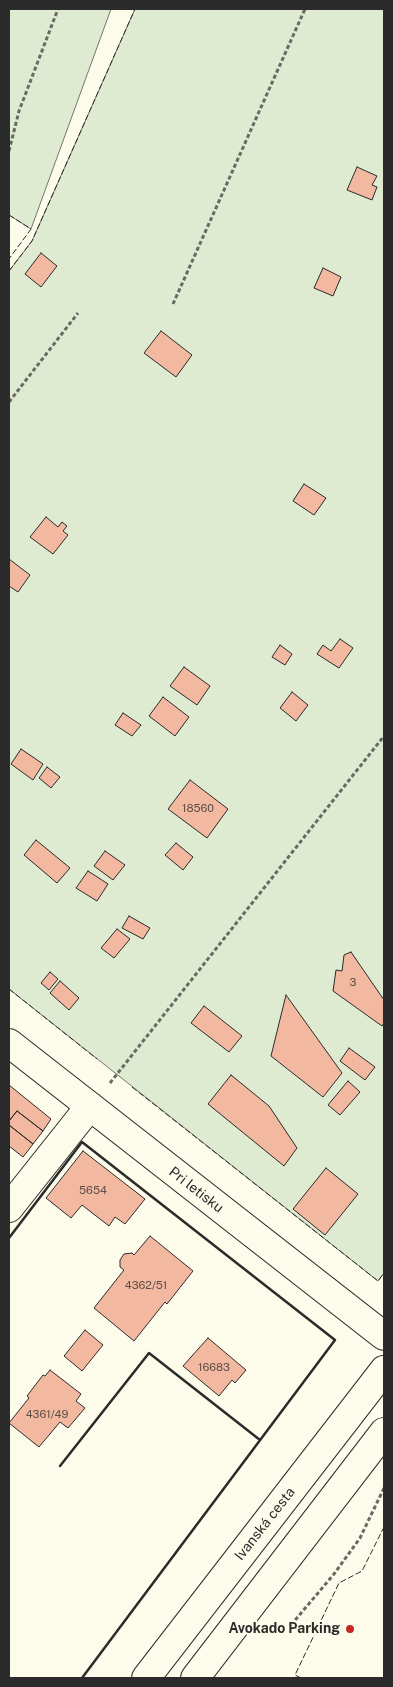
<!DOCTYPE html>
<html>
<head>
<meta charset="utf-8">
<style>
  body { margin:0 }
  #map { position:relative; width:393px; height:1687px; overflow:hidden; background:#fdfbea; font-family:"Public Sans",sans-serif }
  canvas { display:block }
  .frame { position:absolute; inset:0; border:10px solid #2b2b2b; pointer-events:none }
</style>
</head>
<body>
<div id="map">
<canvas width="393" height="1687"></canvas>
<div class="frame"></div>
</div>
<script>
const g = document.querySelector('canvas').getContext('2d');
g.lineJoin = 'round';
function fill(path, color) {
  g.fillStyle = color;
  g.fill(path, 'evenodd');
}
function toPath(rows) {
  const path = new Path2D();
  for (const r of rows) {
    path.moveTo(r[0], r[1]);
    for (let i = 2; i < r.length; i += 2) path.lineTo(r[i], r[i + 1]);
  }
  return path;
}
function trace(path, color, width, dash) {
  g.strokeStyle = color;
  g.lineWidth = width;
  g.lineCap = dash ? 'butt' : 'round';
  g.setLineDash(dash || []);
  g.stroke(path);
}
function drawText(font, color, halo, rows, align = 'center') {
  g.font = font + ' "Public Sans",sans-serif';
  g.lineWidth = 4;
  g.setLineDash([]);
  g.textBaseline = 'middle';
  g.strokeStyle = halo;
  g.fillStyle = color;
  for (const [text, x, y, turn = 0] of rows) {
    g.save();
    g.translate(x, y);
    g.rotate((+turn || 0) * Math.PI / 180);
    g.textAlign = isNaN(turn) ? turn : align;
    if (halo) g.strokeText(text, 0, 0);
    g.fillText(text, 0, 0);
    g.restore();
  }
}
const green = toPath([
  [9,9,111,9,31,229,9,215,9,9],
  [135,9,384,9,384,1273,378,1281,9,989,9,271,32,241,135,9]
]);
fill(green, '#deebd1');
trace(green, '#74746e', 1);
const building = toPath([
  [357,167,377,176,372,185,377,187,372,200,347,190,357,167],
  [41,253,57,266,41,287,25,274,41,253],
  [323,268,341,277,333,296,314,288,323,268],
  [161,331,192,355,176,377,144,353,161,331],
  [304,484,326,498,314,515,293,501,304,484],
  [46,517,58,527,62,522,67,526,63,531,68,535,53,554,30,537,46,517],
  [9,559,30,575,18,592,9,586,9,559],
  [340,639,353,648,339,668,317,654,323,645,331,651,340,639],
  [280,645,292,654,285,665,272,657,280,645],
  [184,667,210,686,197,705,170,686,184,667],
  [292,692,308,705,296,721,280,708,292,692],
  [163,697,189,717,175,736,149,716,163,697],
  [123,713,141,725,132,736,115,725,123,713],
  [21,749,43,764,33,780,11,764,21,749],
  [47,767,60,777,51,788,39,778,47,767],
  [190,780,228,809,207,838,168,809,190,780],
  [36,840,70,868,57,883,24,855,36,840],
  [176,843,193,857,183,870,165,855,176,843],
  [105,851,125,865,113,880,94,866,105,851],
  [88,871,108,884,97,901,76,888,88,871],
  [129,916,150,928,143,939,122,928,129,916],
  [117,929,130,939,114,958,101,948,117,929],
  [351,952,384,1000,384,1023,382,1026,333,991,336,970,342,971,344,955,351,952],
  [50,972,58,979,49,990,41,983,50,972],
  [60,981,79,998,69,1010,50,993,60,981],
  [286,995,342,1073,323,1097,271,1056,286,995],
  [204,1006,242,1036,229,1052,191,1023,204,1006],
  [349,1048,375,1067,365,1080,340,1061,349,1048],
  [231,1075,269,1106,297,1148,284,1166,208,1104,231,1075],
  [348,1081,360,1092,340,1115,328,1105,348,1081],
  [9,1085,51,1119,43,1131,17,1111,9,1121,9,1085],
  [17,1111,43,1131,33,1144,9,1125,9,1121,17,1111],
  [9,1125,33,1144,23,1157,9,1146,9,1125],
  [83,1151,145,1199,125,1224,115,1217,109,1226,82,1205,71,1218,46,1198,83,1151],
  [326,1168,358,1194,325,1235,293,1209,326,1168],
  [150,1236,193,1271,167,1304,165,1302,134,1341,94,1308,124,1270,120,1267,120,1260,124,1254,132,1253,134,1255,150,1236],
  [85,1330,103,1345,82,1371,64,1356,85,1330],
  [208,1338,246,1370,235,1383,232,1380,219,1396,183,1366,208,1338],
  [50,1370,81,1394,76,1401,85,1408,68,1428,60,1422,39,1447,9,1423,29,1398,27,1396,43,1375,45,1376,50,1370]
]);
fill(building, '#f2b8a0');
trace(building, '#2b2b2b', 1);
const minor = toPath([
  [9,1043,384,1336],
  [9,1208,90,1106]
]);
const tertiary = toPath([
  [146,1678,384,1370],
  [195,1678,384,1432]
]);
trace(minor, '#2b2b2b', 30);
trace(tertiary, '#2b2b2b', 30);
trace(toPath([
  [9,151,19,111,58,9],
  [173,304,305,9],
  [9,402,78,313],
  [110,1083,384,736],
  [291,1625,334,1574,360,1538,384,1488]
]), '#6a6964', 3, [4, 2.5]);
trace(minor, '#fdfbea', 28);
trace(tertiary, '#fdfbea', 28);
trace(toPath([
  [9,215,31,229,9,259],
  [9,271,32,241,135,9],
  [9,989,97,1059],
  [132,1087,378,1281,384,1273],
  [301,1678,295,1675,339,1583,362,1571,384,1527]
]), '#2b2b2b', 1, [6, 2.5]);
trace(toPath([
  [9,1238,82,1142,335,1340,82,1678],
  [60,1466,149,1353,260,1440]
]), '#2b2b2b', 2.5);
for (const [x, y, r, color] of [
  [350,1629,5,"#c62828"]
]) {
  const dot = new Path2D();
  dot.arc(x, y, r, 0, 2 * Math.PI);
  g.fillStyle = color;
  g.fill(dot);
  trace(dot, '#fdfbea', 2);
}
drawText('11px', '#5d4e48', null, [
  ["18560",198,809],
  ["3",353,983],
  ["5654",93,1191],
  ["4362/51",146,1286],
  ["16683",214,1368],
  ["4361/49",47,1415]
]);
drawText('14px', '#2b2b2b', '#fdfbea', [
  ["Pri letisku",196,1190,38],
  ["Ivanská cesta",265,1524,-52]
]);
drawText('bold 14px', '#2b2b2b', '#fdfbea', [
  ["Avokado Parking",340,1629]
], 'right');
</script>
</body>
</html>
